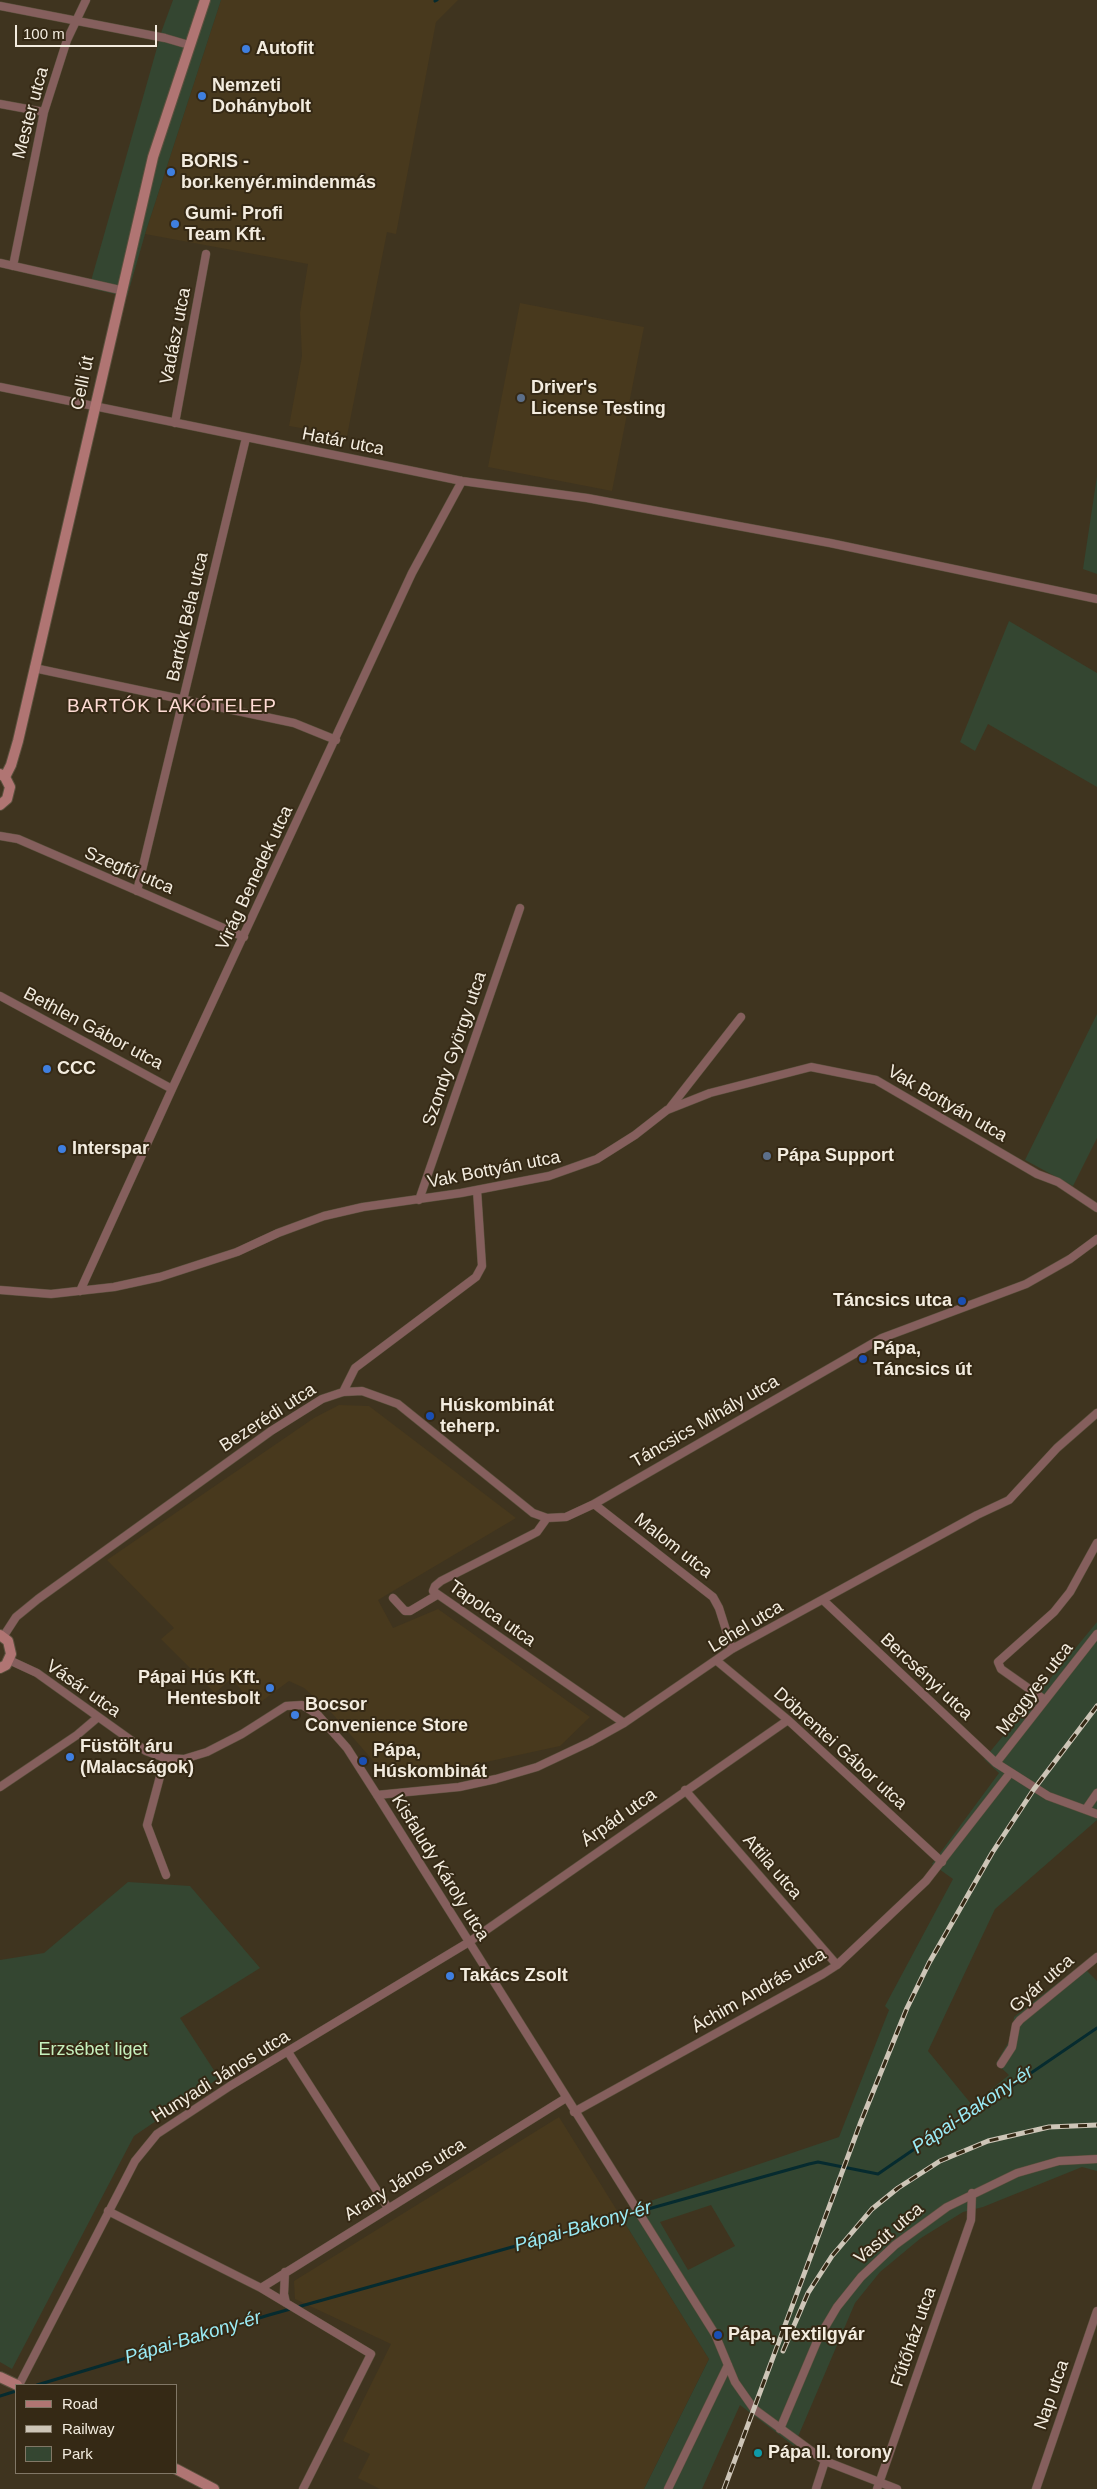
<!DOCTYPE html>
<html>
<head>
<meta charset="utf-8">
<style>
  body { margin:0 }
  #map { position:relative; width:1097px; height:2489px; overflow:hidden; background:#3f341f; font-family:Arial,sans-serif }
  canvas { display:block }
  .legend { position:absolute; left:15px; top:2384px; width:162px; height:90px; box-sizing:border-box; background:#352915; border:1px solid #817766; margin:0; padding:6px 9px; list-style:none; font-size:15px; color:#f3ecdf }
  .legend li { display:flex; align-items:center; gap:10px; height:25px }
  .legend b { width:25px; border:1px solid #817766 }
  .scale { position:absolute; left:15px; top:25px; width:142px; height:22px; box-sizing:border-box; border:2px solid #f3ecdf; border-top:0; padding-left:6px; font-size:15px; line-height:18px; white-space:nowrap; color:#f3ecdf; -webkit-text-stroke:4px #352915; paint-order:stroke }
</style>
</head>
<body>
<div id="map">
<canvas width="1097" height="2489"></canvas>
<ul class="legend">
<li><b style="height:6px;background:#b07573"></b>Road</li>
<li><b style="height:6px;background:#cdc5b7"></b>Railway</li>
<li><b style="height:14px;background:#344631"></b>Park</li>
</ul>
<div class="scale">100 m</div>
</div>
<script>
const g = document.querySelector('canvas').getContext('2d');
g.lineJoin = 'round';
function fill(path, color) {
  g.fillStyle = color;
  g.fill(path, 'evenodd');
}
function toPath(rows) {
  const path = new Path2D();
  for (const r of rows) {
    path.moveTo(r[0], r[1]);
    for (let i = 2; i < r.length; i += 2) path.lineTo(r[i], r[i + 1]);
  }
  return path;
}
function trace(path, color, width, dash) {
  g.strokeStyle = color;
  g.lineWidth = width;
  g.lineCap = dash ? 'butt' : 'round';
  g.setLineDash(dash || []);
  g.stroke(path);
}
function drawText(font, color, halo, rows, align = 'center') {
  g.font = font + ' Arial,sans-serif';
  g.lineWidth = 4;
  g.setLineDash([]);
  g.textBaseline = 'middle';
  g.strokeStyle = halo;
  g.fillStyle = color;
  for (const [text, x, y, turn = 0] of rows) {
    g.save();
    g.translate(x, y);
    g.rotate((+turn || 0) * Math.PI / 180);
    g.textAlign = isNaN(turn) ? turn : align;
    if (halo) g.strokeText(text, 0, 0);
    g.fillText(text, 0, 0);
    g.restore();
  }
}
fill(toPath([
  [221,0,458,0,436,22,396,234,387,232,347,436,289,426,302,356,300,313,308,264,145,234],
  [520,303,644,327,612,491,488,467],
  [339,1405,369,1406,516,1518,378,1600,393,1628,438,1609,590,1717,560,1746,449,1770,381,1770,330,1711,304,1688,289,1681,254,1707,232,1678,215,1693,161,1639,174,1628,107,1560,314,1418],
  [559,2117,709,2359,644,2489,380,2489,358,2478,370,2454,343,2441,391,2344,295,2299,294,2281]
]), '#48391d');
fill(toPath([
  [173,0,221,0,145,234,127,297,89,288,162,30],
  [1097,476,1097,574,1083,569],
  [1009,621,1097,673,1097,787,988,724,975,751,960,742],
  [1097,1014,1097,1138,1073,1186,1025,1160],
  [1097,1622,1097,1820,995,1909,928,2051,972,2105,1009,2075,996,2063,1011,2038,1014,2017,1081,1965,1097,1981,1097,2171,1082,2167,983,2207,963,2212,921,2238,880,2272,855,2303,794,2446,740,2405,702,2489,644,2489,709,2359,618,2212,839,2137,889,2010,885,2006,953,1879,932,1864,999,1773,984,1759],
  [711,2205,735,2246,688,2270,660,2222],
  [128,1882,190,1886,260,1968,180,2018,219,2078,134,2136,12,2369,0,2362,0,1960,44,1953]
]), '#344631');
trace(toPath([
  [435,1,437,0],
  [37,2385,269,2315,809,2164,818,2162,878,2174,929,2139,968,2116,1097,2028],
  [0,2396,16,2391]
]), '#062b2f', 3);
const street = toPath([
  [0,6,165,38,189,45],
  [0,104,44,112],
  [0,263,120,290],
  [13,266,44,112,67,40,86,0],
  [0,387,462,481,587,498,830,543,1097,599],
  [175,423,206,254],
  [34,668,294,723,336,740],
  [0,836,18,839,244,937],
  [137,891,246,438],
  [0,996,172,1089],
  [669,1109,741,1017],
  [419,1200,520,908],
  [0,1290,51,1294,114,1287,160,1277,237,1252,278,1233,324,1216,363,1207,461,1193,549,1176,597,1159,635,1135,667,1110,710,1093,811,1067,876,1080,1037,1174,1058,1182,1097,1208],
  [80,1291,172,1089,412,573,462,481],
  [343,1392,355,1368,476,1277,482,1266,477,1190],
  [594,1504,713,1597,719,1608,732,1649],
  [547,1518,537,1532,441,1581,435,1586,433,1591,624,1723],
  [393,1598,405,1611,410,1611,437,1595],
  [823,1600,996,1763,1048,1796,1097,1814],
  [3,1637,16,1617,38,1599,271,1431,322,1399,343,1392,362,1391,398,1404,533,1513,547,1518,566,1517,594,1504,882,1338,1026,1284,1070,1259,1097,1239],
  [9,1660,37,1673,146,1751,165,1758,184,1759,207,1752,242,1734,286,1706,302,1705,317,1714,347,1748,377,1795,715,2334,735,2382,754,2409,825,2461,897,2489],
  [717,1661,788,1720,942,1862],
  [1045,1700,1001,1669,998,1662,1054,1612,1070,1592,1097,1543],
  [165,1758,147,1825,166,1875],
  [996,1763,1097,1634],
  [0,1787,77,1735,97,1718],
  [685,1790,837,1965],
  [377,1795,459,1787,496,1779,537,1767,590,1742,624,1723,732,1649,977,1515,1009,1500,1057,1448,1097,1413],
  [1086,1809,1097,1793],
  [288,2052,388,2208],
  [1001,2064,1012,2047,1016,2025,1020,2020,1097,1957],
  [574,2112,823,1974,837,1965,926,1881,1010,1773],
  [108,2211,261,2288,371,2354,303,2489],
  [285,2272,284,2294,286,2303],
  [261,2288,566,2098],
  [19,2385,135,2161,157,2134,230,2086,469,1942,788,1720],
  [780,2429,818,2339,837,2307,861,2277,895,2245,947,2207,1017,2173,1059,2161,1097,2159],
  [668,2489,728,2365],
  [816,2489,825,2461],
  [877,2489,971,2220,972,2193],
  [1036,2489,1097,2311]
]);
const secondary = toPath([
  [5,777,11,765,18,741,153,157,205,0],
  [0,805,7,799,10,787,5,777,0,774],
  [0,1635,8,1641,11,1654,6,1665,0,1668],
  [0,2377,17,2385],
  [176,2469,214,2489]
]);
trace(street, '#5c513e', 9);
trace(secondary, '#5c513e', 12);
trace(street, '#855f5d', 8);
trace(secondary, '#b07573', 10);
const rail = toPath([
  [783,2351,808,2293,832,2256,872,2209,898,2188,940,2161,988,2141,1049,2127,1097,2125],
  [724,2489,860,2124,907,2008,929,1963,992,1853,1034,1789,1097,1706]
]);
trace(rail, '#cdc5b7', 5);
trace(rail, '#352915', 3, [9]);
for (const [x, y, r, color] of [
  [246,49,5,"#3f7fe0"],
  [202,96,5,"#3f7fe0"],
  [171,172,5,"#3f7fe0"],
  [175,224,5,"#3f7fe0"],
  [521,398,5,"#5c6f8a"],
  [47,1069,5,"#3f7fe0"],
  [62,1149,5,"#3f7fe0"],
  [767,1156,5,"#5c6f8a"],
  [962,1301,5,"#1a4fb4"],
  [863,1359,5,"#1a4fb4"],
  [430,1416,5,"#1a4fb4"],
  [270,1688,5,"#3f7fe0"],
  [295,1715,5,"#3f7fe0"],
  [70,1757,5,"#3f7fe0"],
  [363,1761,5,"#1a4fb4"],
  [450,1976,5,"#3f7fe0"],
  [718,2335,5,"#1a4fb4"],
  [758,2453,5,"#0f9aa8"]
]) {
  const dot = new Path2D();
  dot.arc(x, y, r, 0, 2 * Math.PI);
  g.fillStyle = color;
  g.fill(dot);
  trace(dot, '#352915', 2);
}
drawText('bold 18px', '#f3ecdf', '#352915', [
  ["Autofit",256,49],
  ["Nemzeti",212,86],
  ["Dohánybolt",212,107],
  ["BORIS -",181,162],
  ["bor.kenyér.mindenmás",181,183],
  ["Gumi- Profi",185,214],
  ["Team Kft.",185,235],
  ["Driver's",531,388],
  ["License Testing",531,409],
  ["CCC",57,1069],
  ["Interspar",72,1149],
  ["Pápa Support",777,1156],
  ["Táncsics utca",952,1301,"right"],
  ["Pápa,",873,1349],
  ["Táncsics út",873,1370],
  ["Húskombinát",440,1406],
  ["teherp.",440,1427],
  ["Pápai Hús Kft.",260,1678,"right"],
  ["Hentesbolt",260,1699,"right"],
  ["Bocsor",305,1705],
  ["Convenience Store",305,1726],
  ["Füstölt áru",80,1747],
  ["(Malacságok)",80,1768],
  ["Pápa,",373,1751],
  ["Húskombinát",373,1772],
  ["Takács Zsolt",460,1976],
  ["Pápa, Textilgyár",728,2335],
  ["Pápa II. torony",768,2453]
], 'left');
drawText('18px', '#f3ecdf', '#352915', [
  ["Mester utca",31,113,-75],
  ["Vadász utca",176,336,-79],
  ["Celli út",83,383,-78],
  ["Határ utca",343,442,11],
  ["Bartók Béla utca",188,617,-77],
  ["Szegfű utca",129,871,23],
  ["Virág Benedek utca",255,878,-65],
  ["Bethlen Gábor utca",93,1029,28],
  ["Szondy György utca",455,1049,-71],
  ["Vak Bottyán utca",947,1104,30],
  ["Vak Bottyán utca",494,1170,-11],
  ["Bezerédi utca",268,1418,-33],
  ["Táncsics Mihály utca",705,1422,-30],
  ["Malom utca",673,1546,38],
  ["Tapolca utca",492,1614,35],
  ["Lehel utca",746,1627,-31],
  ["Bercsényi utca",926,1677,43],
  ["Vásár utca",83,1689,35],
  ["Meggyes utca",1035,1689,-52],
  ["Döbrentei Gábor utca",840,1749,42],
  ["Árpád utca",619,1818,-35],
  ["Attila utca",772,1867,49],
  ["Kisfaludy Károly utca",440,1868,58],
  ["Gyár utca",1042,1984,-41],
  ["Áchim András utca",759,1991,-30],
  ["Hunyadi János utca",221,2077,-32],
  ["Arany János utca",405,2180,-32],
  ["Vasút utca",889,2234,-40],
  ["Fűtőház utca",914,2337,-71],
  ["Nap utca",1052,2395,-71]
]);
drawText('18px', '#c6f0bd', '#352915', [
  ["Erzsébet liget",93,2050]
]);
g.letterSpacing = '1px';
drawText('19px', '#fedbd4', '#352915', [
  ["BARTÓK LAKÓTELEP",172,707]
]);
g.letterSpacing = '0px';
drawText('italic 19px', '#9aebf5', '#352915', [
  ["Pápai-Bakony-ér",973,2110,-34],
  ["Pápai-Bakony-ér",583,2227,-16],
  ["Pápai-Bakony-ér",193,2338,-17]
]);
</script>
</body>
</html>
